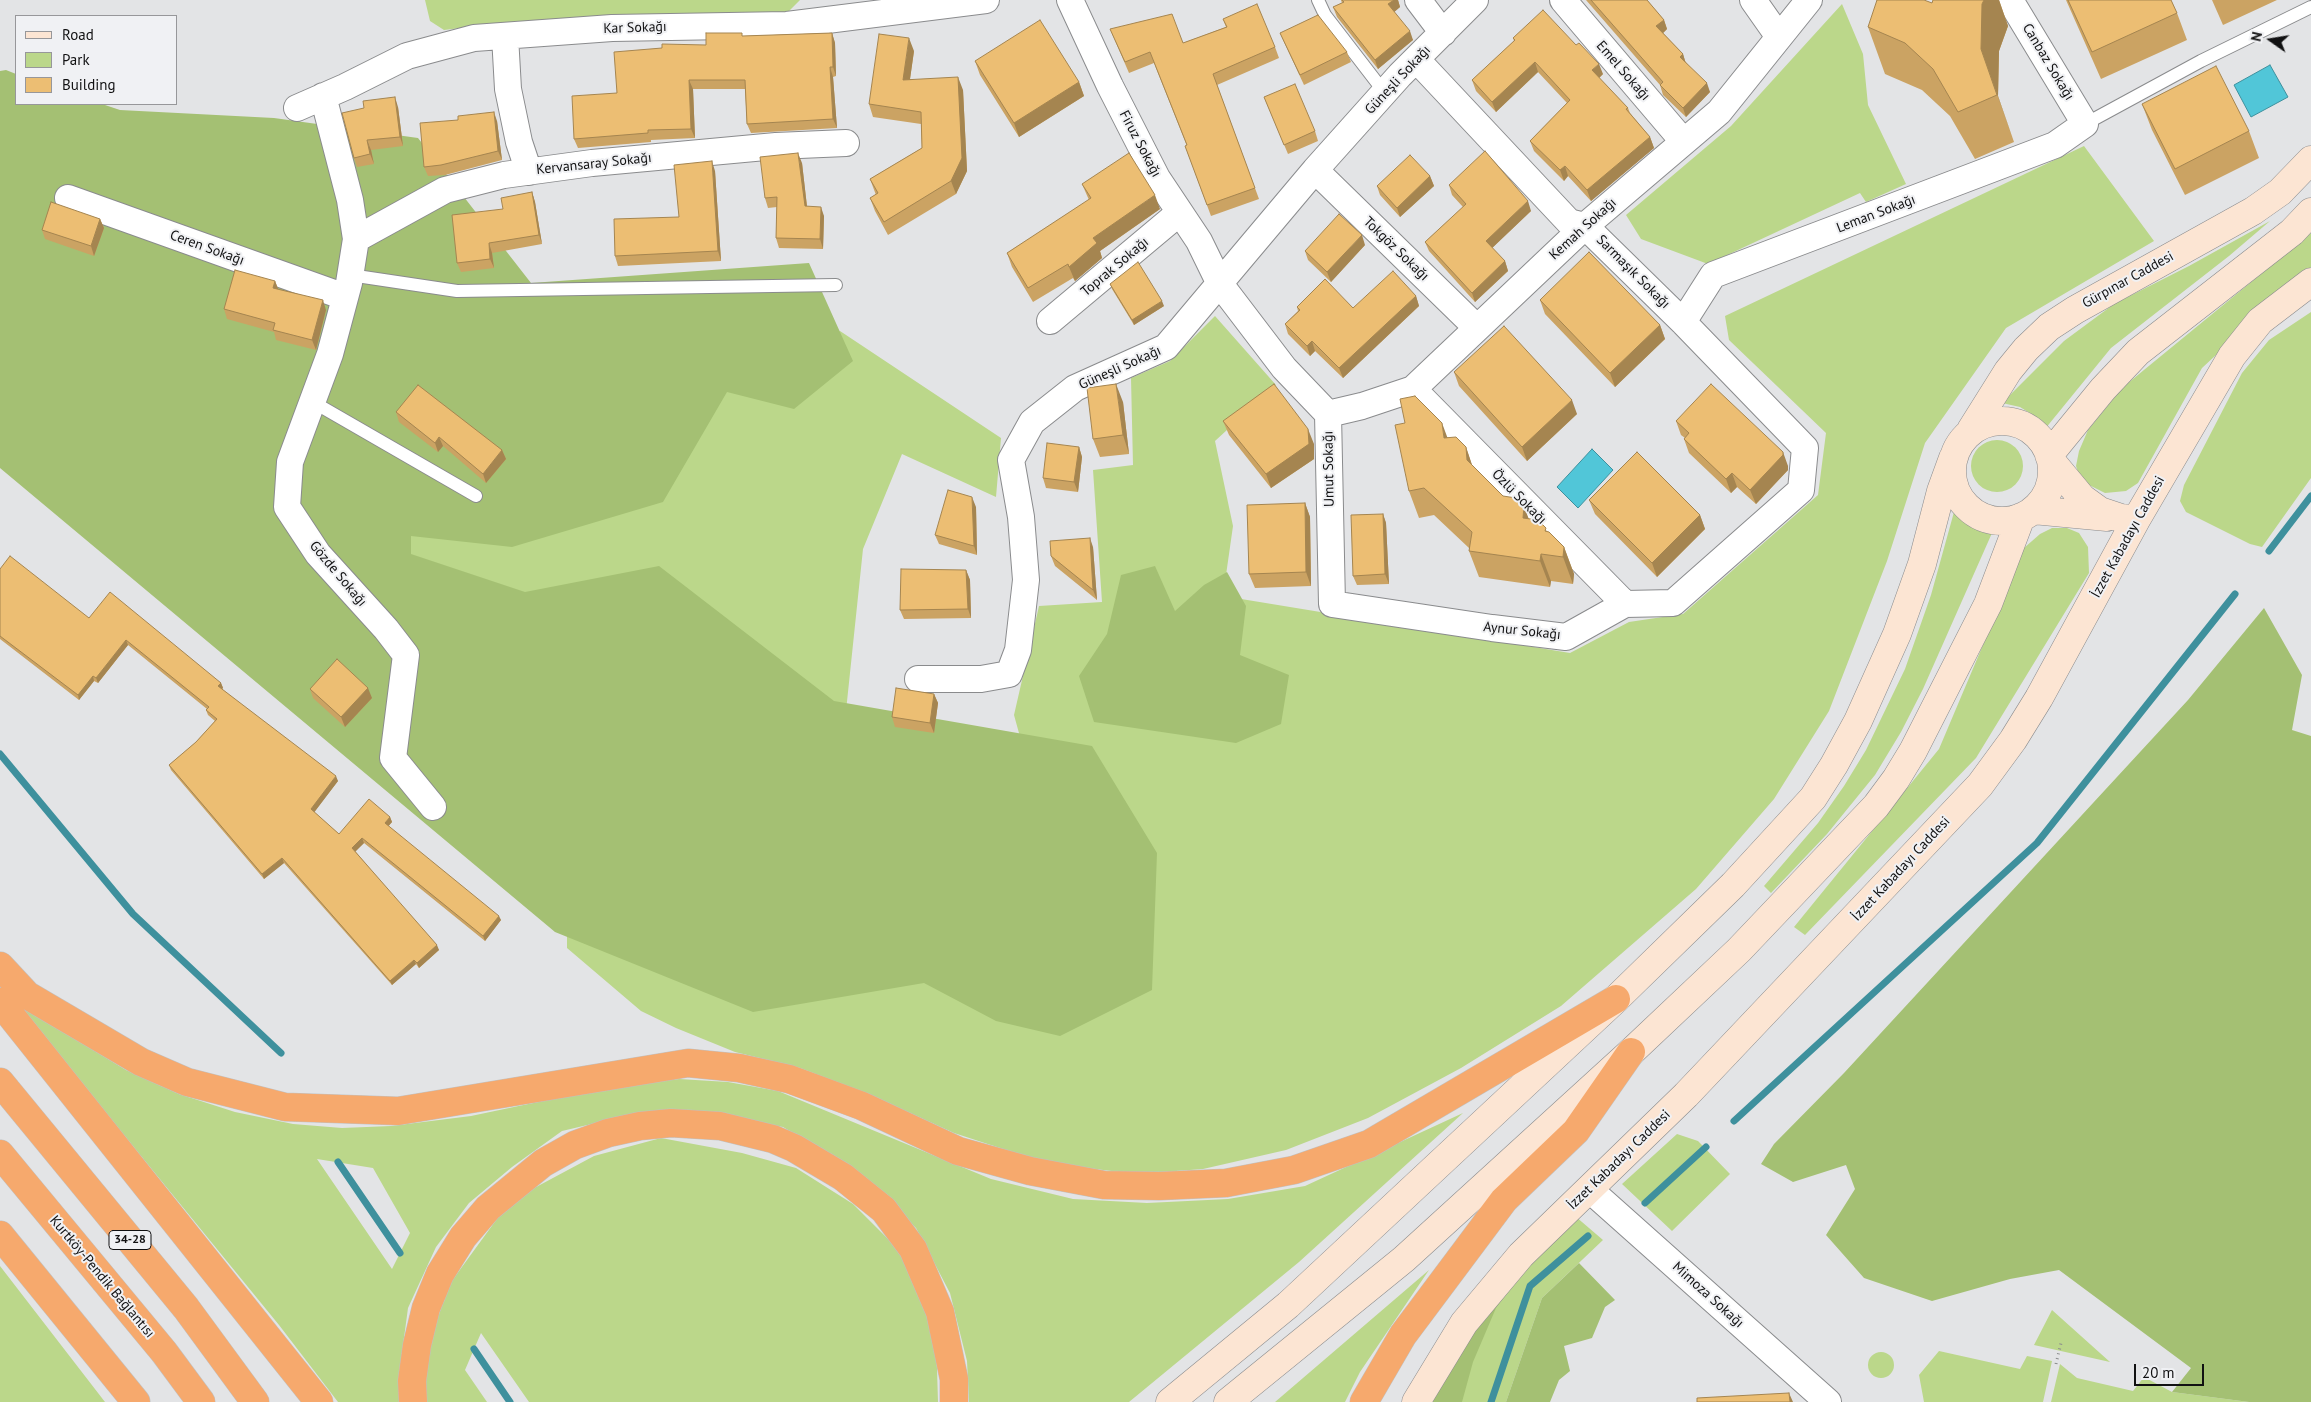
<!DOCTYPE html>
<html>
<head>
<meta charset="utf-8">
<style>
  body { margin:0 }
  #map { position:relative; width:2311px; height:1402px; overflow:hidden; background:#e3e4e6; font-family:"PT Sans",sans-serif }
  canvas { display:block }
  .legend { position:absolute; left:15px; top:15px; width:162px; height:90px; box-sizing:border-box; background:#f0f1f4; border:1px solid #97979a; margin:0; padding:6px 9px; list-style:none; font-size:15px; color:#111112 }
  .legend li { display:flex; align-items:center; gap:10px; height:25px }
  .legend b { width:25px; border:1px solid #97979a }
  .north { position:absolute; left:2246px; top:15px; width:50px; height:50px; -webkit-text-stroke:4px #f0f1f4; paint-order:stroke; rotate:283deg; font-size:14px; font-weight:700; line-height:20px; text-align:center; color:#111112 }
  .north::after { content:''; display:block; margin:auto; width:18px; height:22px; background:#111112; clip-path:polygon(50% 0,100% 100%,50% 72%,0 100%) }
  .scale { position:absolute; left:2134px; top:1364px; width:70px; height:22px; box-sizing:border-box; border:2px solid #111112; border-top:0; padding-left:6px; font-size:15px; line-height:18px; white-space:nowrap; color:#111112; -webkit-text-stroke:4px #f0f1f4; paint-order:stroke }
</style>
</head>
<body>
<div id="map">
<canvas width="2311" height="1402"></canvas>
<ul class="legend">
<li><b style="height:6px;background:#fce5d3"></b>Road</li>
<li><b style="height:14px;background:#bbd78a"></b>Park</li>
<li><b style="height:14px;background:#ecbe73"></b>Building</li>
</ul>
<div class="north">N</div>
<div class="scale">20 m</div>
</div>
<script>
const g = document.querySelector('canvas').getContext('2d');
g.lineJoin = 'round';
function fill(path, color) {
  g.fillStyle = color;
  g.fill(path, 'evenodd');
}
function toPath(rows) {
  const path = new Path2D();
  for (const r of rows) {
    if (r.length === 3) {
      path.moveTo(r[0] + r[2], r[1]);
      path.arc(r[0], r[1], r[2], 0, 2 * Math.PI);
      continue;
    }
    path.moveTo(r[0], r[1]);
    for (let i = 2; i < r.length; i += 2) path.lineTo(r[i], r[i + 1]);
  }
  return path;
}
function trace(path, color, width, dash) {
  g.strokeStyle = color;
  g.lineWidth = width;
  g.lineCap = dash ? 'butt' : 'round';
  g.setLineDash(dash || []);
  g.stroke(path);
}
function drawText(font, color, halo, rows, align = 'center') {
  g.font = font + ' "PT Sans",sans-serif';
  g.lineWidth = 4;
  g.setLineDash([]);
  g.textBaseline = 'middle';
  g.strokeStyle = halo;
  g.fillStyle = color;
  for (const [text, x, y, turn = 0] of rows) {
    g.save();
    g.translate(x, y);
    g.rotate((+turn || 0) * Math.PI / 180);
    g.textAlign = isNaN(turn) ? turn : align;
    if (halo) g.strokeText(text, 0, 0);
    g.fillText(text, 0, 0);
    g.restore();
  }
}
fill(toPath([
  [425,0,800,0,785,15,510,22,444,30,430,21],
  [1842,4,1863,54,1868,105,1906,184,1866,202,1860,193,1708,264,1641,239,1626,215,1731,126],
  [2084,146,2154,241,2006,328,1925,443,1887,561,1829,711,1774,799,1696,889,1561,1006,1461,1068,1368,1118,1286,1150,1203,1169,1136,1174,1046,1163,954,1133,879,1099,800,1068,735,1052,676,1028,641,1011,567,948,567,876,1071,922,1014,715,1039,606,1102,602,1093,470,1133,465,1131,378,1170,361,1215,316,1276,385,1215,441,1233,526,1223,596,1570,653,1629,622,1683,614,1818,495,1826,433,1729,340,1725,316],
  [2270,221,2229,256,2111,348,2045,429,2036,417,2020,407,2002,403,2064,341,2114,304,2189,266],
  [2311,233,2311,267,2202,368,2138,483,2126,491,2105,493,2081,481,2076,466,2079,451,2088,430,2122,388],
  [2311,312,2311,478,2262,547,2250,544,2186,512,2180,501,2184,485,2242,373,2269,340],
  [840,331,1001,438,996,497,902,454,863,549,846,711,388,579,373,505,669,406],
  [1997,466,26],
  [1954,512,1971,524,1992,533,1923,689,1901,732,1875,775,1827,834,1771,893,1764,886,1818,823,1844,786,1866,750,1905,669,1931,595],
  [2052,528,2067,528,2079,533,2088,547,2089,573,1976,758,1805,935,1794,927,1939,749,2024,548,2040,534],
  [16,1003,126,1070,179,1094,235,1112,293,1124,342,1128,391,1126,471,1116,614,1086,679,1079,728,1082,778,1091,991,1179,1073,1199,1147,1203,1228,1199,1305,1186,1463,1113,1299,1262,1129,1402,969,1402,967,1361,950,1293,916,1228,858,1173,783,1127,676,1110,634,1114,562,1131,512,1167,469,1203,436,1247,408,1308,399,1375,400,1402,338,1402,279,1325],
  [317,1159,373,1168,410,1233,392,1269],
  [1677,1134,1698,1141,1730,1174,1672,1231,1622,1184],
  [661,1138,742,1153,796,1168,853,1204,899,1250,936,1336,938,1402,529,1402,481,1333,465,1370,487,1402,422,1402,422,1359,451,1282,510,1201,594,1156],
  [1575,1216,1603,1240,1542,1298,1506,1402,1427,1402,1484,1311],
  [0,1266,105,1402,0,1402],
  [1429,1270,1360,1372,1345,1402,1275,1402],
  [2052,1310,2110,1362,2034,1345],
  [1939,1351,2020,1369,2027,1356,2052,1361,2043,1402,1924,1402,1919,1375],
  [1881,1365,13],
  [2060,1364,2077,1378,2133,1391,2144,1377,2172,1392,2249,1402,2051,1402]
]), '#bbd78a');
fill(toPath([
  [6,70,16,74,16,104,102,104,120,110,274,118,418,138,531,283,809,263,853,361,794,409,727,392,663,502,512,547,411,536,411,554,525,592,659,566,834,701,1092,746,1157,853,1152,990,1060,1036,996,1021,924,983,753,1012,555,932,0,468,0,71],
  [1155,566,1175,611,1204,585,1227,572,1246,606,1240,655,1289,675,1281,724,1236,743,1094,722,1079,676,1107,634,1121,575],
  [2264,608,2302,675,2292,730,2311,736,2311,1402,2249,1402,2172,1392,2191,1368,2059,1270,2010,1279,1932,1301,1864,1278,1826,1235,1855,1189,1846,1165,1793,1182,1761,1164,1774,1144,1844,1073,2188,700],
  [1554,1231,1496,1308,1473,1362,1462,1402,1427,1402,1484,1311],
  [1579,1263,1615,1300,1605,1307,1592,1338,1564,1346,1570,1371,1559,1380,1550,1402,1506,1402,1542,1298]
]), '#a4c073');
const water = toPath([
  [2270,65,2288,97,2251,117,2234,85,2270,65],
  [1592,449,1613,470,1578,508,1557,487,1592,449]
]);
fill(water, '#51c6d8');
trace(water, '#3e909d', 1);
trace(toPath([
  [2269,551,2311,496],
  [0,754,133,914,281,1053],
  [1734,1121,2037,843,2235,594],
  [338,1162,400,1253],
  [1645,1203,1706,1147],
  [474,1349,510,1402],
  [1491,1402,1530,1286,1588,1236]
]), '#3e909d', 7);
const lane = toPath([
  [1318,0,1325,15,1385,93],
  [2085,124,2201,61,2311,7],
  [350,275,457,291,836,285],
  [313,402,476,496]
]);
const street = toPath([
  [1070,0,1110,86,1157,178,1199,241,1220,284,1284,368,1328,414,1332,604,1492,628,1566,637,1625,604,1673,603,1801,490,1805,448,1683,322,1585,226,1569,222,1416,59],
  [1418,0,1443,33],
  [1563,0,1683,141],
  [1753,0,1779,37],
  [505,36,508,89,519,142,529,172],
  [323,96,350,200,356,239,349,283,330,354,290,462,287,507,318,554,386,629,406,655,393,758,433,807],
  [297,108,345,87,407,56,474,38,612,28,787,25,986,0],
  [1315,170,1477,328],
  [68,198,345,297],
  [356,239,445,190,504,175,592,163,776,146,846,143],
  [1050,321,1179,213],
  [1683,322,1713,275,2055,145,2085,124,2010,0],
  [1413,389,1625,604],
  [1328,414,1362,406,1413,389,1585,226,1719,112,1809,0],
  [918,679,981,679,1009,674,1018,650,1026,580,1021,517,1011,460,1032,422,1075,388,1166,347,1315,170,1400,75,1475,0],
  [1589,1189,1828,1402]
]);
const secondary = toPath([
  [2002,471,50],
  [1971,430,2008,371,2026,349,2049,327,2075,310,2253,211,2280,192,2311,160],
  [2049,455,2103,389,2138,352,2292,232,2311,212],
  [2052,462,2082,498,2100,511,2121,518,2136,520],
  [2033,510,2107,517],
  [1170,1402,1288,1305,1616,999,1733,885,1813,798,1834,765,1858,721,1897,634,1922,564,1941,491,1953,458],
  [1228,1402,1404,1259,1631,1052,1739,950,1876,806,1896,779,1913,751,1988,604,2021,517],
  [1416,1402,1464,1323,1521,1255,1686,1095,1980,785,2013,740,2039,698,2136,520,2232,356,2260,321,2311,282]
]);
const highway = toPath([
  [0,966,27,995,141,1062,187,1082,285,1107,398,1111,688,1063,739,1068,789,1079,862,1106,958,1151,1030,1171,1104,1185,1159,1186,1226,1183,1294,1170,1369,1144,1616,999],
  [0,1002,319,1402],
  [0,1082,186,1308,255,1402],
  [0,1154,164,1352,201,1402],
  [0,1235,136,1402],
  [413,1402,412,1381,417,1345,426,1308,440,1274,463,1237,488,1208,543,1163,575,1145,608,1133,640,1126,671,1123,720,1126,773,1139,794,1148,843,1177,884,1210,913,1249,940,1312,954,1379,954,1402],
  [1364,1402,1403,1335,1504,1200,1576,1131,1631,1052]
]);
trace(lane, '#8a8b8d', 14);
trace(street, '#8a8b8d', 28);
trace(secondary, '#8a8b8d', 29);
trace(highway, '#c1c1c1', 29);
trace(toPath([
  [2056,1364,2061,1343]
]), '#8b8c8d', 3, [1, 4]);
trace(lane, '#fff', 12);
trace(street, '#fff', 26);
trace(secondary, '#fce5d3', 28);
trace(highway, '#f6a96d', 28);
fill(toPath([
  [1341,0,1398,0,1400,7,1394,12,1413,40,1378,69,1337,17,1333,7,1342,3],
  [1586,0,1647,0,1664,20,1667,29,1663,33,1683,54,1685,61,1710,92,1686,117,1663,95,1660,85],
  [1933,0,1999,0,2008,26,1999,51,1998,96,2014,142,1975,159,1950,116,1922,90,1885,74,1868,27,1932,3],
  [2066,0,2171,0,2177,13,2187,40,2101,79],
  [2212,0,2277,0,2223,25],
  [1223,19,1275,47,1279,58,1217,85,1259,199,1211,216,1185,146,1187,146,1154,63,1129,73,1110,29,1183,43,1226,27],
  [832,33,835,43,836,76,833,77,837,128,751,133,747,124,745,89,693,89,695,138,651,140,651,142,578,148,574,139,617,93,662,48,706,45,744,36],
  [1280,33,1347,52,1351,62,1304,85,1284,42],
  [1513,38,1603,74,1599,78,1628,108,1630,113,1650,137,1654,148,1591,201,1568,176,1564,181,1534,151,1530,141,1567,103,1538,72,1496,112,1476,91,1472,80,1514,41],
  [914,51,910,79,963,90,967,171,956,194,888,235,875,211,870,198,876,195,870,179,922,148,921,124,873,117,869,104],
  [975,61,1079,82,1084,96,1019,137,980,75],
  [1264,97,1315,131,1318,141,1288,154],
  [2142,104,2249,131,2259,158,2185,195,2152,130],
  [398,107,403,146,371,150,374,164,357,167,354,158,342,113],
  [497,121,502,160,445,175,428,176,424,167],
  [802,163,807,206,824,216,823,249,779,248,776,238,777,207,768,208,765,198],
  [715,171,721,261,618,266,615,256,679,217],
  [1430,176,1434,186,1400,217,1380,195,1377,186],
  [1082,184,1160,209,1100,251,1102,258,1075,281,1073,278,1033,302,1012,267,1007,253,1089,200],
  [1449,185,1531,211,1492,248,1505,261,1508,271,1475,302,1429,251,1425,242,1463,207,1452,195],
  [532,192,535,202,542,244,492,253,494,268,461,272,457,263,503,209],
  [100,219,104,228,94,256,45,239,42,230],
  [1365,245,1331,282,1308,260,1305,251],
  [275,281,278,289,326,310,316,350,276,340,274,332,227,319,224,309],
  [1110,284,1164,306,1134,325,1112,289],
  [1416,296,1419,306,1343,378,1315,351,1310,356,1288,334,1285,324,1298,311,1297,307,1353,308],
  [1540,300,1660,325,1665,339,1615,387,1545,314],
  [1454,372,1577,414,1527,461,1459,386],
  [1123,402,1129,454,1100,457,1093,439],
  [396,412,502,450,506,459,486,483,443,446,438,452,399,422],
  [1223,421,1314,444,1314,459,1271,488,1229,435],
  [1676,421,1788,466,1788,470,1756,504,1737,487,1731,493,1689,453,1684,439,1685,438,1681,435],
  [1447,437,1466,447,1472,465,1503,496,1529,519,1547,531,1564,547,1574,574,1573,584,1551,581,1550,587,1479,577,1469,551,1469,548,1434,515,1419,518,1409,491],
  [1079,447,1082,457,1078,492,1046,488,1043,478],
  [1589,500,1700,515,1705,529,1657,577,1595,514],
  [1305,503,1310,517,1311,586,1255,588,1249,574],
  [976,507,977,555,939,544,935,535],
  [1383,514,1386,523,1389,584,1357,585,1353,576],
  [1093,547,1097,600,1055,566,1051,556],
  [0,569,89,618,221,683,223,688,222,689,338,781,314,812,339,834,390,817,392,822,388,826,501,920,485,941,364,843,355,851,439,950,419,968,416,964,392,985,284,863,264,879,171,770,169,765,196,742,215,721,208,715,206,710,207,709,128,645,98,683,94,681,79,700,0,639],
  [966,570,970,580,971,618,904,619,900,610],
  [310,689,372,698,345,727,313,698],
  [934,694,938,703,934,733,895,727,892,717]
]), '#cba363');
fill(toPath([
  [1394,0,1398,0,1400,7,1392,14,1388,4],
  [1984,0,1999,0,2008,26,1999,51,1998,96,2014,142,1981,49,1982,4],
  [1664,20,1667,29,1660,36,1656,26],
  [1410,31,1413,40,1378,69,1375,60],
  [832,33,835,43,836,76,833,67],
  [909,38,914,51,908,93,903,80],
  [1683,54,1686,64,1680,57],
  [1535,62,1538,72,1496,112,1492,102],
  [1599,64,1603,74,1596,81,1592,70],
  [830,67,833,77,837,128,833,119],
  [958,77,963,90,967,171,956,194,951,181],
  [689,80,693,89,695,138,691,129],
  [1079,82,1084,96,1019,137,1014,123],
  [1707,83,1710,92,1686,117,1683,108],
  [395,97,398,107,403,146,400,137],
  [494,112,497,121,502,160,498,151],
  [1650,137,1654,148,1591,201,1587,190],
  [367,140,371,150,374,164,370,154],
  [798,153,802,163,808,216,805,206],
  [712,161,715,171,721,261,718,251],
  [1565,166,1568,176,1564,181,1560,170],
  [1430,176,1434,186,1400,217,1397,208],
  [532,192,535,202,542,244,539,235],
  [1155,195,1160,209,1100,251,1102,258,1075,281,1069,267,1093,238],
  [1528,201,1531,211,1489,251,1486,241],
  [821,207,824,216,823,249,820,239],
  [100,219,104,228,94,256,91,246],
  [1362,235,1365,245,1331,282,1327,272],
  [489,243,492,253,494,268,490,259],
  [1505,261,1508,271,1475,302,1472,293],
  [275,281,279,291,273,288],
  [1416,296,1419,306,1343,378,1339,368],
  [323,300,326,310,316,350,312,340],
  [1162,301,1164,306,1134,325,1132,320],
  [1660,325,1665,339,1615,387,1610,373],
  [1312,341,1315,351,1310,356,1307,346],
  [1116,384,1123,402,1129,454,1123,435],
  [1572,400,1577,414,1527,461,1522,447],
  [1442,423,1452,450,1444,438],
  [1308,429,1314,444,1314,459,1271,488,1266,474],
  [439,437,443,446,438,452,435,443],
  [1079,447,1082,457,1078,492,1074,482],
  [1466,447,1475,474,1467,460],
  [502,450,506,459,486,483,483,474],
  [1783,452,1788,466,1788,470,1756,504,1750,490],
  [1732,473,1737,487,1731,493,1726,479],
  [972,497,976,507,977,555,974,546],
  [1305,503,1310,517,1311,586,1306,572],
  [1524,506,1534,533,1523,518],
  [1383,514,1386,523,1389,584,1385,574],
  [1700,515,1705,529,1657,577,1652,563],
  [1090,538,1093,547,1097,600,1093,590],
  [1564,547,1574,574,1573,584,1563,557],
  [1541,554,1551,581,1550,587,1540,561],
  [966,570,970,580,971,618,968,609],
  [126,640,128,645,98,683,96,678],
  [93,676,94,681,79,700,78,695],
  [221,683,223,688,220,691,218,686],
  [368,688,372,698,345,727,341,717],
  [934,694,938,703,934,733,930,723],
  [336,776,338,781,313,814,311,809],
  [390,817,392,822,387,828,385,823],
  [362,838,364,843,354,853,352,848],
  [282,858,284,863,264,879,262,874],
  [499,916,501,920,485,941,483,936],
  [437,945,439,950,419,968,417,963],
  [414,960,416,964,392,985,390,981],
  [1789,1393,1793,1402,1790,1402]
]), '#a58550');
const building = toPath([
  [1342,0,1394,0,1388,4,1410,31,1375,60,1333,7,1344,2,1342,0],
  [1591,0,1647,0,1664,20,1656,26,1683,54,1680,57,1707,83,1683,108,1660,85,1663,82,1591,0],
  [1877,0,1924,0,1932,3,1933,0,1984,0,1982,4,1981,49,1997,95,1958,112,1933,69,1905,43,1868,27,1877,0],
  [2068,0,2171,0,2177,13,2092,52,2068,0],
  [1257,4,1275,47,1213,74,1255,188,1207,205,1185,146,1187,145,1150,52,1125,62,1110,29,1172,14,1183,43,1227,27,1223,19,1257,4],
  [1543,10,1576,45,1579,43,1599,64,1592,70,1628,108,1626,109,1650,137,1587,190,1565,166,1560,170,1530,141,1570,100,1535,62,1492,102,1472,80,1515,40,1513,38,1543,10],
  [1318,15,1347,52,1300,75,1280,33,1318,15],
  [1040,20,1079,82,1014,123,975,61,1040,20],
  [706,33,742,33,742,36,832,33,833,67,830,67,833,119,747,124,745,80,689,80,691,129,648,130,648,133,574,139,572,96,617,93,614,52,662,48,662,44,706,45,706,33],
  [879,34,909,38,903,80,958,77,962,158,951,181,884,222,870,198,878,193,870,179,922,148,921,112,869,104,879,34],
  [2216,66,2249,131,2175,169,2142,104,2216,66],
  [1295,84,1315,131,1284,145,1264,97,1295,84],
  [395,97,400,137,367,140,370,154,354,158,342,113,364,108,363,101,395,97],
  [494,112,498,151,441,165,424,167,420,123,458,120,458,116,494,112],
  [1485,151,1528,201,1486,241,1505,261,1472,293,1425,242,1466,204,1449,185,1485,151],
  [798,153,805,206,821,207,820,239,776,238,777,197,765,198,760,157,798,153],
  [1129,153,1155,195,1093,238,1097,243,1069,267,1068,264,1028,288,1007,253,1091,198,1082,184,1129,153],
  [1410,155,1430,176,1397,208,1377,186,1410,155],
  [712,161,718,251,615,256,614,219,679,217,674,165,712,161],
  [532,192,539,235,489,243,490,259,457,263,452,215,503,209,501,198,532,192],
  [51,202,100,219,91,246,42,230,51,202],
  [1339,214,1362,235,1327,272,1305,251,1339,214],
  [1589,252,1660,325,1610,373,1540,300,1589,252],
  [1138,262,1162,301,1132,320,1110,284,1138,262],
  [235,270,275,281,273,288,323,300,312,340,273,330,275,323,224,309,235,270],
  [1393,271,1416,296,1339,368,1312,341,1307,346,1285,324,1300,310,1297,307,1325,279,1353,308,1393,271],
  [1504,326,1572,400,1522,447,1454,372,1504,326],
  [1116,384,1123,435,1093,439,1087,388,1116,384],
  [1274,384,1308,429,1309,444,1266,474,1223,421,1274,384],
  [1711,384,1783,452,1783,455,1750,490,1732,473,1726,479,1684,439,1689,433,1676,421,1711,384],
  [418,385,502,450,483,474,439,437,435,443,396,412,418,385],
  [1415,396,1442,423,1444,438,1456,437,1466,447,1467,460,1503,496,1516,498,1524,506,1523,518,1538,520,1546,528,1545,531,1549,532,1564,547,1563,557,1541,554,1540,561,1469,551,1472,532,1424,488,1409,491,1395,425,1405,423,1400,399,1415,396],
  [1047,443,1079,447,1074,482,1043,478,1047,443],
  [1637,452,1700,515,1652,563,1589,500,1637,452],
  [948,490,972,497,974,546,935,535,948,490],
  [1305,503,1306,572,1249,574,1247,505,1305,503],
  [1383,514,1385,574,1353,576,1351,515,1383,514],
  [1090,538,1093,590,1051,556,1050,541,1090,538],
  [10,556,89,618,110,592,221,683,218,686,336,776,311,809,339,834,369,799,390,817,385,823,499,916,483,936,362,838,352,848,437,945,417,963,414,960,390,981,282,858,262,874,169,765,196,742,217,719,206,710,209,707,126,640,96,678,93,676,78,695,0,636,0,569,10,556],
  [901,569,966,570,968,609,900,610,901,569],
  [337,659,368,688,341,717,310,689,337,659],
  [896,688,934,694,930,723,892,717,896,688],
  [1789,1393,1790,1402,1697,1402,1697,1398,1789,1393]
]);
fill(building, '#ecbe73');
trace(building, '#a58550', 1);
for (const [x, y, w] of [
  [130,1240,42]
]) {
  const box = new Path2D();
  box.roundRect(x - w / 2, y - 9.5, w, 19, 4);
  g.fillStyle = '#f0f1f4';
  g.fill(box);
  trace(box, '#111112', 1);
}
drawText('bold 12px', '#111112', null, [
  ["34-28",130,1240]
]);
drawText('14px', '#111112', '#f0f1f4', [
  ["Kar Sokağı",635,28,-2],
  ["Canbaz Sokağı",2048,62,59],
  ["Emel Sokağı",1623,71,49],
  ["Güneşli Sokağı",1398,80,-47],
  ["Firuz Sokağı",1140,144,62],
  ["Kervansaray Sokağı",594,164,-6],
  ["Leman Sokağı",1876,214,-21],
  ["Kemah Sokağı",1583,229,-42],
  ["Ceren Sokağı",207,248,20],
  ["Tokgöz Sokağı",1396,249,44],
  ["Toprak Sokağı",1115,267,-40],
  ["Sarmaşık Sokağı",1633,272,45],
  ["Gürpınar Caddesi",2128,280,-29],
  ["Güneşli Sokağı",1120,368,-24],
  ["Umut Sokağı",1329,469,-91],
  ["Özlü Sokağı",1519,497,45],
  ["İzzet Kabadayı Caddesi",2128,537,-61],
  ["Gözde Sokağı",338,574,50],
  ["Aynur Sokağı",1522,631,6],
  ["İzzet Kabadayı Caddesi",1901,869,-47],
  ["İzzet Kabadayı Caddesi",1619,1160,-44],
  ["Kurtköy-Pendik Bağlantısı",102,1277,50],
  ["Mimoza Sokağı",1708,1295,42]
]);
</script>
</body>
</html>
